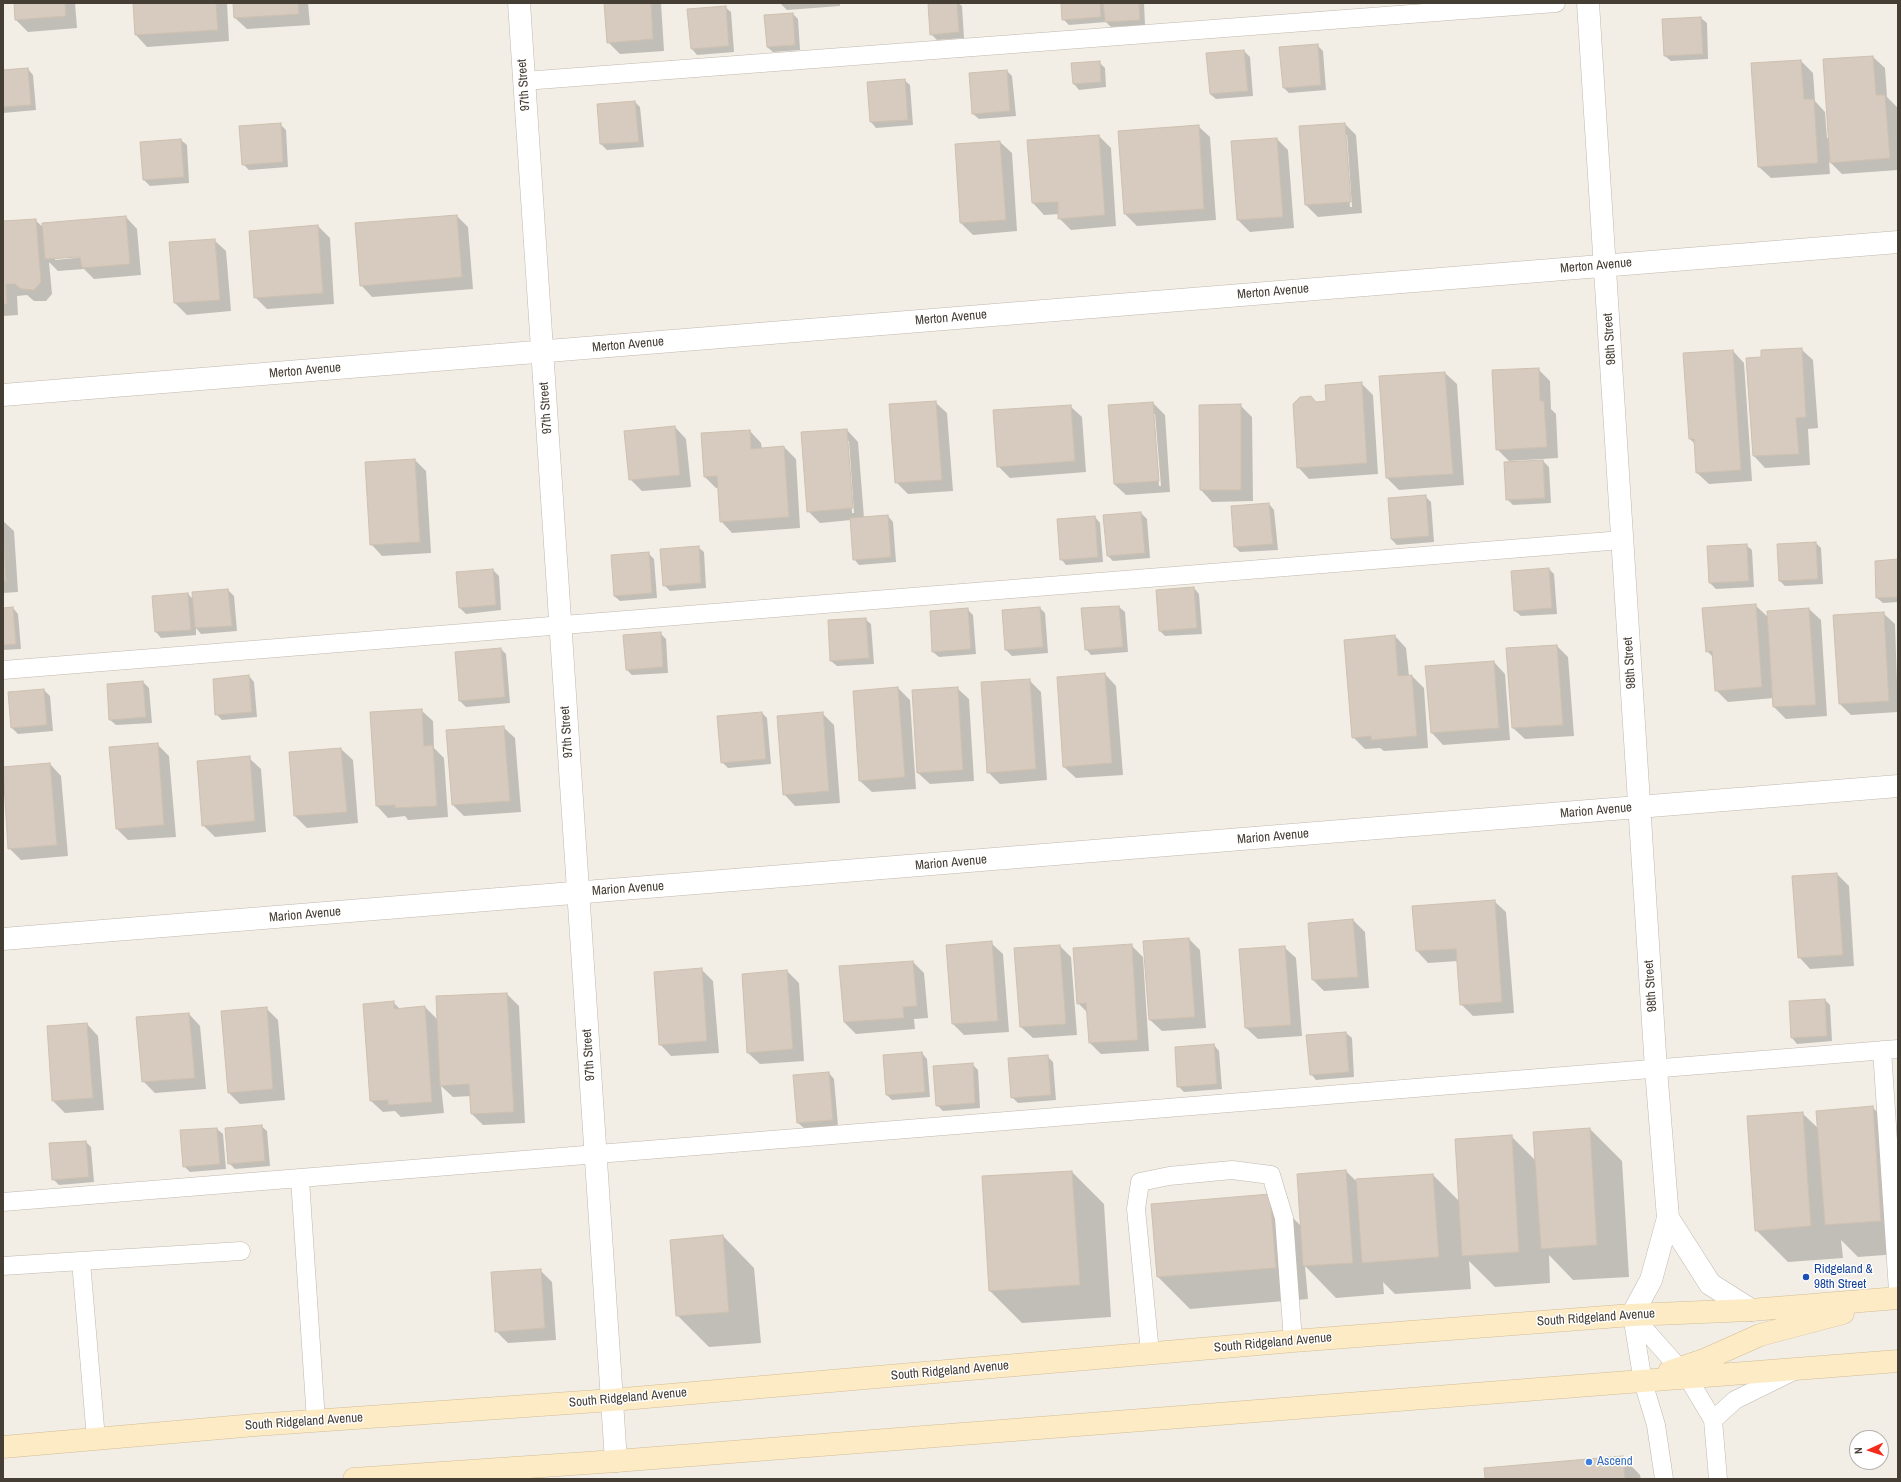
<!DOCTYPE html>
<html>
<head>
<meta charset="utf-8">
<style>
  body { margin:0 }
  #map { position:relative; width:1901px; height:1482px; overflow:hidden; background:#f2eee6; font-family:"Archivo Narrow",sans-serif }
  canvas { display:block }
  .frame { position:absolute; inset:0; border:4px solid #453e35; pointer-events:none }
  .north { position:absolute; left:1849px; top:1430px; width:40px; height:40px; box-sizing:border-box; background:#fff; border:1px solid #b5b2ae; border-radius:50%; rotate:267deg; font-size:11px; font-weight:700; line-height:16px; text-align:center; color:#453e35 }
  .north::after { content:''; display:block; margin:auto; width:14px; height:18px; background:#f32c1c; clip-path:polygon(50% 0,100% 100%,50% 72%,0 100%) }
</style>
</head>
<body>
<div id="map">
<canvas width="1901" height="1482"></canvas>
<div class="frame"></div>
<div class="north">N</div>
</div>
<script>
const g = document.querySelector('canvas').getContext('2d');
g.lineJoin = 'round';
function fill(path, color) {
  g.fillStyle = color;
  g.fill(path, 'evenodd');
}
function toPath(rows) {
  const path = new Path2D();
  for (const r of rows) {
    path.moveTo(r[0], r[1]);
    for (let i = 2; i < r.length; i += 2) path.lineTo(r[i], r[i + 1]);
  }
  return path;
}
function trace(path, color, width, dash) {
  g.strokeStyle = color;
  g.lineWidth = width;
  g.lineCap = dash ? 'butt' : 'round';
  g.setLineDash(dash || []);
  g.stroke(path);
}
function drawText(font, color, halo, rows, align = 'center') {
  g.font = font + ' "Archivo Narrow",sans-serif';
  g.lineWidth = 3;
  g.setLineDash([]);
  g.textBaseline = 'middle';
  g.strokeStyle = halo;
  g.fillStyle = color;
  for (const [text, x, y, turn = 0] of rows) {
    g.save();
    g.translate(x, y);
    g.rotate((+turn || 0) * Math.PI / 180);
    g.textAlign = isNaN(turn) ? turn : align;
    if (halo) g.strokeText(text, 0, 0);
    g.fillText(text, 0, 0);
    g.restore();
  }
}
fill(toPath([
  [15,3,75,3,77,28,28,32,16,20],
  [134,3,227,3,229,41,147,47,136,35],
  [234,3,308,3,310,25,247,29,235,18],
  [605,3,661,3,664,51,620,54,608,42],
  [780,3,840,3,840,6,787,10],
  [929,3,958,3,962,6,964,38,937,40,931,34],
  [1062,3,1144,3,1145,25,1111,27,1106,22,1069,25,1063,19],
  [725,7,731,12,734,52,697,55,692,49],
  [793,14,798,19,800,50,773,52,767,47],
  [1701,18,1707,23,1708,59,1671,61,1665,56],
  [1317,45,1323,51,1326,90,1289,93,1284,88],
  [1244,51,1250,57,1253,96,1216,99,1210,94],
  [1873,57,1885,68,1887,97,1897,107,1898,170,1842,174,1829,161,1830,174,1771,178,1759,167,1801,61,1813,73,1815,101,1825,112,1827,138,1829,138],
  [1099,62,1105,68,1106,87,1079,90,1074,84,1072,64],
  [28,69,33,75,36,110,3,113,3,71],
  [1007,71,1012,76,1016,116,979,119,973,114],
  [904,80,910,85,913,125,876,128,871,122],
  [635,102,640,107,644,147,607,150,601,144,598,105],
  [280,124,286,130,288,167,249,170,243,164],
  [1345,124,1356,135,1362,213,1318,217,1306,205],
  [1345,135,1347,135,1352,207,1350,207],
  [1198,126,1210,137,1216,220,1137,226,1125,214,1119,131],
  [1099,136,1111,148,1116,226,1071,230,1059,218,1059,214,1044,215,1033,203],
  [1277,139,1288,150,1294,228,1250,232,1238,220,1232,142],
  [181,140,187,145,189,183,150,186,144,180],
  [1000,142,1012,153,1017,231,973,235,961,223,956,145],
  [457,216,468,227,473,289,372,297,361,285],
  [126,217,137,229,141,275,94,279,84,269,58,271,49,262,52,294,46,301,34,301,27,295,17,296,18,315,3,316,3,222,35,220,44,228],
  [85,255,86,257,55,260,55,258],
  [318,226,330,238,334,304,267,309,255,297],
  [214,240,226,251,231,311,187,315,175,303,170,243],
  [1801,349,1813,360,1818,428,1808,429,1810,465,1765,468,1754,456,1747,359,1762,358],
  [1733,351,1744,363,1752,481,1709,484,1697,473,1695,444,1690,439],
  [1538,369,1550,381,1551,409,1556,414,1558,458,1509,461,1497,449],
  [1445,373,1457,384,1464,485,1399,490,1387,478],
  [1361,383,1373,395,1378,474,1309,479,1298,467,1317,403,1327,402],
  [935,402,947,413,953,491,908,494,896,482],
  [1153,403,1165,415,1170,492,1126,495,1114,484],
  [1153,414,1155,414,1161,486,1159,486],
  [1240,405,1252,417,1253,501,1212,502,1201,490],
  [1070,406,1082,417,1086,472,1010,478,998,466],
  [675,427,686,439,691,487,642,491,630,479],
  [847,430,858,442,864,518,888,516,893,522,896,562,859,565,854,559,851,520,820,523,808,511],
  [847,441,849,441,854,513,852,513],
  [750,431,761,443,762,449,784,447,796,459,800,528,732,533,721,521,719,488,716,488,705,477],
  [415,460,426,471,431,553,382,556,371,544],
  [1543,461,1549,467,1551,503,1513,505,1507,499],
  [1425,496,1431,502,1434,542,1397,545,1391,539],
  [1269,504,1274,510,1278,550,1240,552,1235,547],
  [1141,513,1147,519,1150,558,1113,561,1108,556],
  [1095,517,1100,523,1103,562,1066,565,1061,559],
  [3,521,14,531,18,592,3,593],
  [1816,543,1821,548,1823,584,1785,586,1780,581],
  [1746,545,1752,550,1754,587,1716,589,1710,583,1708,547],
  [698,547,704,552,706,588,670,591,664,585],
  [648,553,654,559,657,598,620,601,614,596],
  [1898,560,1898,602,1883,603,1877,598],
  [1549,569,1554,574,1557,614,1521,616,1515,611],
  [493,570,499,576,501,610,466,614,460,608,457,573],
  [1194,588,1199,594,1202,634,1165,636,1160,631],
  [228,590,234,596,237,631,201,634,196,628,196,635,161,638,156,632,188,594,194,600],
  [1755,605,1768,617,1809,609,1821,620,1827,716,1786,719,1774,707,1774,698,1728,702,1716,690,1714,658,1707,651],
  [1119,607,1125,612,1128,652,1091,655,1086,649],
  [13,608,18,614,21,649,3,650,3,609],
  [1040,608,1045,613,1048,653,1012,656,1006,650],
  [967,609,973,615,976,654,939,657,933,652],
  [1883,613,1895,624,1898,712,1851,715,1840,704],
  [865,619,871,624,874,664,837,666,831,661],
  [660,633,666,639,668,673,632,675,627,670],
  [1395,636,1406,648,1409,676,1412,676,1424,688,1428,748,1384,751,1380,748,1365,749,1353,737],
  [1557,646,1568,657,1574,736,1525,739,1513,728],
  [501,649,506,654,510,703,466,707,460,701,456,653],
  [1494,662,1505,674,1510,740,1443,745,1432,733],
  [1105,674,1116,686,1123,775,1076,778,1064,767],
  [249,676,254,682,257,717,222,720,216,714],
  [1029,680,1041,692,1047,780,1000,784,988,772],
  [143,682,149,688,152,723,116,725,110,720],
  [898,688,910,700,916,789,872,792,860,781],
  [957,688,969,699,974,781,930,784,918,773],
  [44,690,50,696,53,731,18,734,12,728,9,693],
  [421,710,433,721,434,748,444,758,448,817,408,820,405,816,388,818,377,806],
  [762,713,767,718,771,764,728,768,722,762],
  [822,713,834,725,840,803,795,806,784,794],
  [503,727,515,738,521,812,464,816,453,805],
  [157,744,169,756,176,837,128,840,117,829],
  [341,749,353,760,358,823,307,828,295,816,290,753],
  [249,758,261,769,266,832,215,837,203,825],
  [50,764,61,776,68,856,21,860,9,848,3,768],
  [1837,874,1849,886,1854,966,1810,969,1799,957],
  [1494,901,1506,912,1514,1013,1473,1016,1461,1004,1458,961,1428,963,1417,951,1413,907],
  [1353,920,1365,932,1369,988,1324,991,1313,980],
  [1189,939,1200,950,1206,1028,1162,1031,1150,1020],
  [991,943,1003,954,1009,1032,964,1035,953,1024],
  [1131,945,1143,957,1149,1051,1101,1054,1090,1043,1088,1013,1078,1003],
  [1060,946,1071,957,1077,1035,1033,1038,1021,1027],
  [1284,947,1296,958,1302,1036,1258,1039,1246,1028],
  [913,962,924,973,928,1018,914,1019,915,1029,856,1034,844,1022,840,967],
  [701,969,713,981,719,1053,671,1056,660,1044],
  [787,971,799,983,804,1061,760,1064,748,1053],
  [507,994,519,1006,525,1123,483,1125,472,1114,471,1096,453,1097,441,1086,444,1113,401,1117,395,1111,383,1112,371,1101,393,1002,400,1009,425,1007,438,1020],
  [1825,1000,1830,1005,1832,1041,1797,1044,1792,1038,1790,1002],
  [266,1008,278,1020,285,1100,240,1104,229,1093],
  [189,1014,200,1026,206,1089,155,1093,143,1081],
  [87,1024,98,1036,104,1110,65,1113,53,1101],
  [1346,1033,1352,1038,1354,1077,1316,1080,1311,1074],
  [1214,1045,1219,1051,1222,1089,1184,1092,1178,1086],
  [922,1053,927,1059,930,1097,892,1100,886,1094],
  [1047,1056,1053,1062,1056,1100,1018,1103,1012,1097],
  [972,1064,978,1070,980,1108,943,1111,937,1105],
  [829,1073,834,1079,838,1126,804,1128,798,1123],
  [1872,1107,1898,1133,1898,1254,1858,1257,1841,1240,1843,1258,1788,1262,1756,1230,1802,1113,1819,1129],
  [261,1126,267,1131,270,1166,235,1169,229,1163],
  [217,1129,223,1134,226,1169,190,1172,184,1166],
  [1590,1129,1622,1161,1629,1277,1573,1280,1549,1255,1550,1283,1495,1287,1469,1261,1471,1289,1395,1294,1383,1282,1384,1294,1336,1298,1305,1266,1308,1299,1190,1309,1158,1277,1152,1205,1270,1195,1301,1226,1346,1171,1358,1183,1433,1175,1460,1202,1511,1136,1536,1161],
  [86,1142,91,1147,94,1182,59,1185,53,1179],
  [1072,1172,1104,1204,1111,1317,1022,1323,990,1291],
  [723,1236,754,1268,761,1343,709,1347,677,1315],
  [540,1270,552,1282,556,1340,508,1343,496,1331],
  [1623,1457,1640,1475,1641,1479,1486,1479]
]), '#0003');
const building = toPath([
  [14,3,65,3,66,16,15,20,14,3],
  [133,3,216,3,218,30,135,35,133,3],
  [233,3,298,3,299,14,234,18,233,3],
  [604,3,651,3,653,39,607,43,604,3],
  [928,3,957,3,959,32,930,35,928,3],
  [1061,3,1100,3,1101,17,1062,20,1061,3],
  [1103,3,1139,3,1140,20,1105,22,1103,3],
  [726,6,729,46,691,49,687,9,726,6],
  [793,13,795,45,767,47,764,15,793,13],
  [1701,17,1703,54,1664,56,1662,19,1701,17],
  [1318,44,1321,85,1283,88,1279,47,1318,44],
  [1244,50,1248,91,1210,94,1206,53,1244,50],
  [1873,56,1876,95,1885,95,1890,158,1830,163,1823,59,1873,56],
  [1801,60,1804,99,1814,99,1818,163,1758,167,1751,63,1801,60],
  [1100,61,1101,82,1073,84,1071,63,1100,61],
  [28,68,31,105,3,107,3,70,28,68],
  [1007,70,1010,111,972,114,969,73,1007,70],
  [905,79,908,120,870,122,867,82,905,79],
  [635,101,639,142,600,144,597,104,635,101],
  [281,123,283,162,242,165,239,126,281,123],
  [1345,123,1351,202,1305,205,1299,126,1345,123],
  [1199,125,1204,209,1124,214,1118,131,1199,125],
  [1099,135,1105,215,1058,219,1058,202,1032,203,1027,140,1099,135],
  [1277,138,1283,217,1237,220,1231,141,1277,138],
  [181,139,184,177,143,180,140,142,181,139],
  [1000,141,1006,220,960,223,955,144,1000,141],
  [457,215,462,277,360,286,355,223,457,215],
  [126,216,130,264,82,268,80,257,45,259,42,223,126,216],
  [36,219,41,282,34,290,21,289,15,284,6,284,7,304,3,304,3,221,36,219],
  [318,225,323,293,254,298,249,231,318,225],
  [215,239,220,300,174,303,169,242,215,239],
  [1802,348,1806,417,1796,418,1799,454,1753,456,1746,358,1761,357,1761,350,1802,348],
  [1733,350,1741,470,1696,473,1694,439,1689,439,1683,353,1733,350],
  [1539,368,1540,401,1544,401,1547,447,1496,450,1492,370,1539,368],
  [1445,372,1453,474,1386,478,1379,376,1445,372],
  [1362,382,1367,463,1297,468,1293,404,1300,397,1311,396,1316,402,1326,401,1325,385,1362,382],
  [936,401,942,480,895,483,889,404,936,401],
  [1153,402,1159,481,1114,484,1108,405,1153,402],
  [1241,404,1241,490,1200,490,1199,405,1241,404],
  [1071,405,1075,461,997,467,993,410,1071,405],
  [675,426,680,475,629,480,624,431,675,426],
  [847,429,853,508,807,512,801,432,847,429],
  [750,430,751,449,784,446,789,517,720,522,717,476,704,477,701,433,750,430],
  [415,459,420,542,370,545,365,462,415,459],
  [1543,460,1545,498,1506,500,1504,462,1543,460],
  [1426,495,1429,536,1391,539,1388,498,1426,495],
  [1269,503,1273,544,1234,547,1231,506,1269,503],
  [1141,512,1145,553,1107,556,1103,515,1141,512],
  [888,515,891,557,853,560,850,518,888,515],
  [1095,516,1098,557,1060,560,1057,519,1095,516],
  [3,528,6,581,3,581,3,528],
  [1816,542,1818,579,1779,581,1777,544,1816,542],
  [1747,544,1749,581,1709,583,1707,546,1747,544],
  [699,546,701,583,663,586,660,549,699,546],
  [649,552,652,593,614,596,611,555,649,552],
  [1898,559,1898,597,1876,598,1875,561,1898,559],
  [1549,568,1552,608,1514,611,1511,571,1549,568],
  [493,569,496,605,459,608,456,572,493,569],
  [1194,587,1197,628,1159,631,1156,590,1194,587],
  [228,589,232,626,195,628,192,592,228,589],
  [188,593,191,630,155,632,152,596,188,593],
  [1756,604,1762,687,1715,691,1712,651,1706,652,1702,608,1756,604],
  [1119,606,1123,647,1085,650,1081,608,1119,606],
  [13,607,16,644,3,645,3,608,13,607],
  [1040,607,1043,647,1005,650,1002,610,1040,607],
  [968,608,971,649,932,652,930,611,968,608],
  [1809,608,1816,705,1773,707,1767,611,1809,608],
  [1884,612,1889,701,1839,704,1833,615,1884,612],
  [866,618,869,658,830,661,828,620,866,618],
  [661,632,663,667,626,670,623,635,661,632],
  [1395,635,1398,676,1412,675,1417,736,1371,740,1371,736,1352,738,1344,640,1395,635],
  [1557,645,1563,725,1512,728,1506,648,1557,645],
  [501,648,505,697,459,701,455,652,501,648],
  [1494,661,1499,728,1431,733,1425,666,1494,661],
  [1105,673,1112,763,1063,767,1057,677,1105,673],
  [249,675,252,712,215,715,213,679,249,675],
  [1030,679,1036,769,987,773,981,682,1030,679],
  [143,681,146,717,109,720,107,684,143,681],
  [898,687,905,777,859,781,853,691,898,687],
  [958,687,963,770,917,773,912,690,958,687],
  [44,689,47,725,11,728,8,692,44,689],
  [422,709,424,746,433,745,437,806,395,808,395,805,376,806,370,712,422,709],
  [762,712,766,759,721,763,717,716,762,712],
  [823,712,829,791,783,795,777,716,823,712],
  [504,726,510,801,452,805,446,730,504,726],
  [158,743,164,825,116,829,109,747,158,743],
  [341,748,347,812,294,816,289,752,341,748],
  [250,756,255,821,202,826,197,761,250,756],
  [50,763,57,845,8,849,3,767,50,763],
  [1837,873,1843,955,1798,958,1792,876,1837,873],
  [1495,900,1502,1002,1460,1005,1456,949,1416,951,1412,906,1495,900],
  [1353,919,1358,977,1312,980,1308,923,1353,919],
  [1189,938,1195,1017,1149,1020,1143,941,1189,938],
  [992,941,998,1021,952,1024,946,945,992,941],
  [1132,944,1138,1040,1089,1043,1086,1003,1077,1004,1073,948,1132,944],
  [1060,945,1066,1024,1020,1027,1014,948,1060,945],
  [1285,946,1291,1025,1245,1028,1239,949,1285,946],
  [913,961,917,1006,903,1007,904,1018,844,1022,839,966,913,961],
  [702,968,707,1041,659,1045,654,972,702,968],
  [787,970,793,1049,747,1053,742,974,787,970],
  [507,993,514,1112,471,1114,469,1084,440,1086,436,996,507,993],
  [1825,999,1827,1036,1791,1038,1789,1001,1825,999],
  [394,1001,394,1009,425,1006,432,1102,388,1105,388,1100,370,1101,363,1004,394,1001],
  [267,1007,273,1089,228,1093,221,1011,267,1007],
  [189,1013,195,1078,142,1082,136,1017,189,1013],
  [87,1023,93,1098,52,1101,47,1026,87,1023],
  [1346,1032,1349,1072,1310,1075,1306,1035,1346,1032],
  [1214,1044,1217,1084,1177,1087,1175,1047,1214,1044],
  [922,1052,925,1092,886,1095,883,1055,922,1052],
  [1048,1055,1051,1095,1011,1098,1008,1058,1048,1055],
  [973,1063,975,1103,936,1106,933,1066,973,1063],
  [829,1072,833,1120,797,1123,793,1075,829,1072],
  [1873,1106,1881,1221,1825,1225,1816,1111,1873,1106],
  [1803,1112,1811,1226,1755,1231,1747,1116,1803,1112],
  [262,1125,265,1161,228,1164,225,1128,262,1125],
  [217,1128,220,1164,183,1167,180,1130,217,1128],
  [1590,1128,1597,1245,1541,1249,1533,1132,1590,1128],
  [1512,1135,1519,1252,1462,1256,1455,1139,1512,1135],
  [86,1141,89,1177,52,1180,49,1143,86,1141],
  [1346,1170,1353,1263,1303,1266,1297,1174,1346,1170],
  [1072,1171,1080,1285,989,1291,982,1176,1072,1171],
  [1433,1174,1439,1257,1362,1263,1356,1179,1433,1174],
  [1270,1194,1276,1268,1157,1277,1151,1204,1270,1194],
  [723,1235,729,1312,676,1316,670,1240,723,1235],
  [541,1269,545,1328,495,1332,491,1272,541,1269],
  [1623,1456,1625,1479,1485,1479,1484,1468,1623,1456]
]);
fill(building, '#d7cbbf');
trace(building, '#cec0af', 1);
const service = toPath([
  [524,81,1556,3],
  [3,670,1622,540],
  [1882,1050,1898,1291],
  [300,1179,316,1421],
  [3,1202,1898,1049],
  [81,1261,241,1251],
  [3,1266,81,1261,96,1439],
  [1632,1315,1688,1378,1713,1420,1718,1479],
  [1632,1315,1643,1382,1656,1425,1664,1479],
  [1150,1353,1136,1209,1140,1182,1169,1176,1232,1170,1271,1175,1284,1218,1293,1341],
  [1713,1420,1735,1400,1794,1371]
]);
const minor = toPath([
  [519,3,616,1461],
  [1588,3,1656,1069,1668,1218,1651,1280,1632,1315],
  [3,395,1898,242],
  [3,939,1898,786],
  [1668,1218,1710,1284,1751,1310]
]);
const secondary = toPath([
  [1669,1372,1704,1360,1760,1335,1843,1313],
  [3,1447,255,1425,612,1400,1293,1341,1632,1315,1751,1310,1898,1298],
  [354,1479,616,1461,1898,1361]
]);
trace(service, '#c0b7ac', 19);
trace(minor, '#c0b7ac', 23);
trace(secondary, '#d1bd97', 23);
trace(service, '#fff', 18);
trace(minor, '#fff', 22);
trace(secondary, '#fdebc5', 22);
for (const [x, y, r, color] of [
  [1806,1277,4,"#1a4fb4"],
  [1589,1462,4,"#3f7fe0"]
]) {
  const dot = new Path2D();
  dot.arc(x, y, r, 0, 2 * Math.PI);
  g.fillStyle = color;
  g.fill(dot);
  trace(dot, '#fff', 1.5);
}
drawText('13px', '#453e35', '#fff', [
  ["97th Street",524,85,-94],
  ["Merton Avenue",1596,266,-5],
  ["Merton Avenue",1273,292,-5],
  ["Merton Avenue",951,318,-5],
  ["98th Street",1610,339,-94],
  ["Merton Avenue",628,345,-5],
  ["Merton Avenue",305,371,-5],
  ["97th Street",546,408,-94],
  ["98th Street",1630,663,-94],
  ["97th Street",567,732,-94],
  ["Marion Avenue",1596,811,-5],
  ["Marion Avenue",1273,837,-5],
  ["Marion Avenue",951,863,-5],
  ["Marion Avenue",628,889,-4],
  ["Marion Avenue",305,915,-5],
  ["98th Street",1651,986,-94],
  ["97th Street",589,1055,-94],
  ["South Ridgeland Avenue",1596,1318,-4],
  ["South Ridgeland Avenue",1273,1343,-5],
  ["South Ridgeland Avenue",950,1371,-5],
  ["South Ridgeland Avenue",628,1398,-5],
  ["South Ridgeland Avenue",304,1422,-4]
]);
drawText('13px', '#164399', '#fff', [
  ["Ridgeland &",1814,1270],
  ["98th Street",1814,1285]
], 'left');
drawText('13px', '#366cbe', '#fff', [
  ["Ascend",1597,1462]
], 'left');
</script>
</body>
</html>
